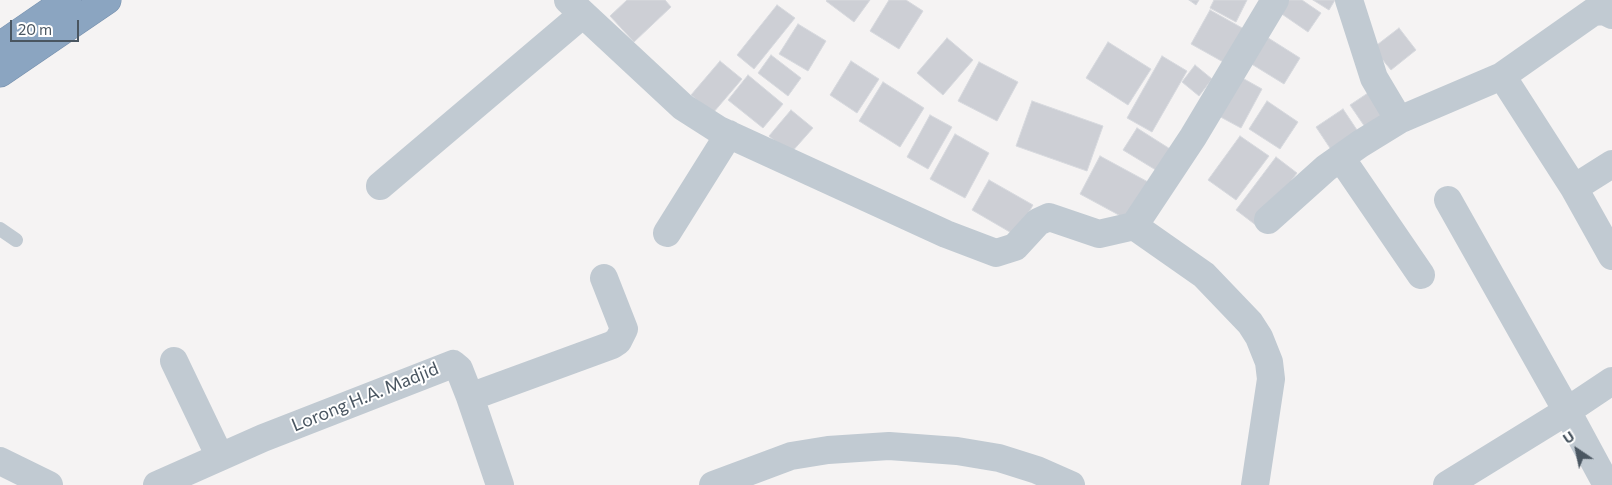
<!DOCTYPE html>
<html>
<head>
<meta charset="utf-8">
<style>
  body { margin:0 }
  #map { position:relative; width:1612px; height:485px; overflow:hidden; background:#f5f3f3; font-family:Commissioner,sans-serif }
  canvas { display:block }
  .north { position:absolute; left:1552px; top:425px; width:50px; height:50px; -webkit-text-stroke:4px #fff; paint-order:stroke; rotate:326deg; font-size:14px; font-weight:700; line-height:20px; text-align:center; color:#4a5661 }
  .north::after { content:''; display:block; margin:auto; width:18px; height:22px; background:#4a5661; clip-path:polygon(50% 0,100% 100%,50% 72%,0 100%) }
  .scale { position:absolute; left:10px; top:20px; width:69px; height:22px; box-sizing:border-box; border:2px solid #4a5661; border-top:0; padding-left:6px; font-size:15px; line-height:18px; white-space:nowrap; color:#4a5661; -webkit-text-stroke:4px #fff; paint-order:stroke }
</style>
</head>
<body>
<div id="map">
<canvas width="1612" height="485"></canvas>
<div class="north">U</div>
<div class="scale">20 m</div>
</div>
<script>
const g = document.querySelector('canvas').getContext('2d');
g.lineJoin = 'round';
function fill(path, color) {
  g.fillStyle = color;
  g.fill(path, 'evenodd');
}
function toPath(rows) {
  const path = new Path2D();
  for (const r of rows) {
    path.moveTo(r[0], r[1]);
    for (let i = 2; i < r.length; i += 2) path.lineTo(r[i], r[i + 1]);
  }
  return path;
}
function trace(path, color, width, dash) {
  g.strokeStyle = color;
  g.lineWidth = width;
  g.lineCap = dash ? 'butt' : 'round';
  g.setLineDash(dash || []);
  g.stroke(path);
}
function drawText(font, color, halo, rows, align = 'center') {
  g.font = font + ' Commissioner,sans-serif';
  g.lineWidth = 4;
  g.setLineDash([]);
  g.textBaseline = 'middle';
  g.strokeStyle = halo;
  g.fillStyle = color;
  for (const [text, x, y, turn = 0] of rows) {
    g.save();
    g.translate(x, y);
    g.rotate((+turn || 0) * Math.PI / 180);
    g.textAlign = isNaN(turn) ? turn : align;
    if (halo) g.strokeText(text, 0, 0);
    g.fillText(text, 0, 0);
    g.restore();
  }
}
const building = toPath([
  [627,0,665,0,671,7,634,42,610,16,627,0],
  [827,0,870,0,854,22,826,1,827,0],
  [889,0,906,0,923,11,899,49,870,31,889,0],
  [1189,0,1199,0,1196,5,1189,0],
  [1214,0,1247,0,1236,22,1210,8,1214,0],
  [1283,0,1302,0,1321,13,1308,32,1276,10,1283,0],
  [1313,0,1335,0,1329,10,1313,0],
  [777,5,795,18,754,69,737,55,777,5],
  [1210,10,1244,29,1225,63,1191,44,1210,10],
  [798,24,826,41,808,71,779,54,798,24],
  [1399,28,1416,50,1391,70,1373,48,1399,28],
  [1262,34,1300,58,1284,84,1245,60,1262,34],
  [947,38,973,60,943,95,917,73,947,38],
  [1108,42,1151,69,1128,105,1086,78,1108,42],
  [771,55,801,78,788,96,758,73,771,55],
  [1162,56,1187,71,1152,132,1127,118,1162,56],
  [720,61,742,79,713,113,691,95,720,61],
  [851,61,879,79,857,113,830,95,851,61],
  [979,62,1018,82,997,121,958,101,979,62],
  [1195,65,1212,79,1199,96,1182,82,1195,65],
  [748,75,783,104,763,128,728,100,748,75],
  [1237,75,1262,89,1241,128,1215,114,1237,75],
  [883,82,924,108,900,147,859,121,883,82],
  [1368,93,1383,115,1365,127,1350,105,1368,93],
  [1032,101,1103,126,1087,171,1016,146,1032,101],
  [1267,101,1298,122,1280,149,1249,129,1267,101],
  [1343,109,1361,136,1334,154,1316,127,1343,109],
  [791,110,813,128,790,154,769,136,791,110],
  [930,115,952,127,928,169,907,157,930,115],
  [1137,128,1178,154,1164,175,1123,150,1137,128],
  [955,134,989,153,965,198,930,179,955,134],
  [1240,136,1269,156,1236,200,1208,180,1240,136],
  [1100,156,1148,182,1128,220,1080,194,1100,156],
  [1276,157,1297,173,1257,226,1236,210,1276,157],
  [989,180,1033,205,1015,235,972,210,989,180]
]);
fill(building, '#cdcfd5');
trace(building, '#d7d9de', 1);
const highway = toPath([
  [0,46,67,0],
  [0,73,107,0]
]);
trace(highway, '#7690ad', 29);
trace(toPath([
  [0,229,16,240]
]), '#c1cad2', 14);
trace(toPath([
  [568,0,683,107,719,130,946,234,996,253,1015,247,1038,222,1049,217,1099,234,1134,226,1193,137,1275,0],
  [1349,0,1374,78,1399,120],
  [1502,76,1574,188,1612,256],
  [1341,158,1421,275],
  [380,186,583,14],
  [1574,188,1612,164],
  [1448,200,1567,411,1612,381],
  [1268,220,1326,168,1360,144,1399,120,1502,76,1593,12,1604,11,1612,15],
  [1134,226,1204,275,1250,323,1259,337,1269,362,1271,379,1255,485],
  [667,233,729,134],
  [174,361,220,457],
  [470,397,612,345,618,341,624,329,604,278],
  [0,461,49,485],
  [157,485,263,438,453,364,459,369,470,397,500,485],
  [713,485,791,456,828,450,889,446,957,451,999,458,1037,470,1071,485],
  [1447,485,1567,411,1607,485]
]), '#c1cad2', 28);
trace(highway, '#8ba5c1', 28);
drawText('18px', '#4a5661', '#fff', [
  ["Lorong H.A. Madjid",365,397,-22]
]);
</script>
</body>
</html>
